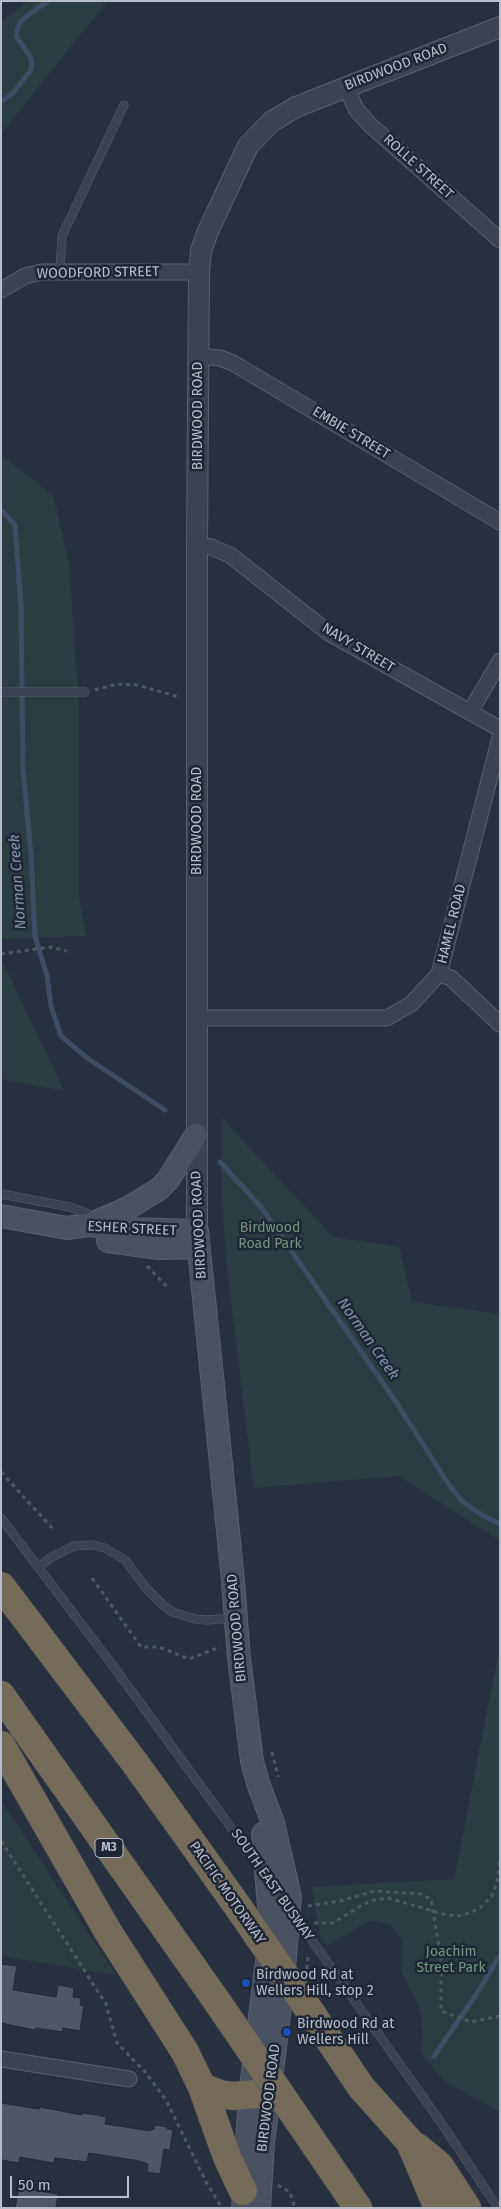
<!DOCTYPE html>
<html>
<head>
<meta charset="utf-8">
<style>
  body { margin:0 }
  #map { position:relative; width:501px; height:2209px; overflow:hidden; background:#28303f; font-family:"Fira Sans",sans-serif }
  canvas { display:block }
  .frame { position:absolute; inset:0; border:2px solid #b8bdc9; pointer-events:none }
  .scale { position:absolute; left:10px; top:2176px; width:119px; height:22px; box-sizing:border-box; border:2px solid #b8bdc9; border-top:0; padding-left:6px; font-size:15px; line-height:18px; white-space:nowrap; color:#b8bdc9; -webkit-text-stroke:4px #202734; paint-order:stroke }
</style>
</head>
<body>
<div id="map">
<canvas width="501" height="2209"></canvas>
<div class="frame"></div>
<div class="scale">50 m</div>
</div>
<script>
const g = document.querySelector('canvas').getContext('2d');
g.lineJoin = 'round';
function fill(path, color) {
  g.fillStyle = color;
  g.fill(path, 'evenodd');
}
function toPath(rows) {
  const path = new Path2D();
  for (const r of rows) {
    path.moveTo(r[0], r[1]);
    for (let i = 2; i < r.length; i += 2) path.lineTo(r[i], r[i + 1]);
  }
  return path;
}
function trace(path, color, width, dash) {
  g.strokeStyle = color;
  g.lineWidth = width;
  g.lineCap = dash ? 'butt' : 'round';
  g.setLineDash(dash || []);
  g.stroke(path);
}
function drawText(font, color, halo, rows, align = 'center') {
  g.font = font + ' "Fira Sans",sans-serif';
  g.lineWidth = 5;
  g.setLineDash([]);
  g.textBaseline = 'middle';
  g.strokeStyle = halo;
  g.fillStyle = color;
  for (const [text, x, y, turn = 0] of rows) {
    g.save();
    g.translate(x, y);
    g.rotate((+turn || 0) * Math.PI / 180);
    g.textAlign = isNaN(turn) ? turn : align;
    if (halo) g.strokeText(text, 0, 0);
    g.fillText(text, 0, 0);
    g.restore();
  }
}
fill(toPath([
  [29,1,108,1,1,134,1,21],
  [1,455,53,495,69,564,79,705,79,896,86,936,1,939],
  [1,958,64,1091,1,1079],
  [222,1118,333,1237,399,1247,412,1302,500,1314,500,1541,399,1476,254,1488,228,1277,221,1195],
  [500,1646,500,2112,443,2080,421,2052,423,2032,419,2006,401,1972,403,1939,390,1925,378,1921,367,1922,327,1946,320,1936,312,1887,454,1879],
  [1,1800,116,1975,1,1956]
]), '#2b3d41');
trace(toPath([
  [1,102,13,93,30,71,32,64,30,56,16,36,18,27,22,20,48,1],
  [1,510,15,525,21,606,23,769,31,855,35,936,47,976,51,1006,61,1036,87,1058,165,1110],
  [220,1162,261,1207,396,1402,449,1485,463,1502,482,1515,500,1524],
  [434,2056,476,1995,500,1955]
]), '#3f4c66', 5);
const building = toPath([
  [1,1964,17,1966,13,1990,56,1997,58,1985,74,1988,73,1997,81,1998,80,2005,84,2006,80,2031,63,2028,63,2032,36,2028,35,2030,1,2023,1,1964],
  [1,2103,39,2109,40,2107,82,2115,82,2113,97,2115,106,2117,105,2124,151,2131,151,2129,154,2129,155,2125,167,2127,167,2129,173,2130,170,2150,164,2149,160,2174,147,2172,148,2164,140,2161,89,2153,87,2162,55,2158,54,2163,20,2157,19,2163,1,2160,1,2103],
  [19,2188,58,2194,56,2208,15,2208,19,2188]
]);
fill(building, '#4e5667');
trace(building, '#232936', 1);
const service = toPath([
  [60,271,62,236,124,105],
  [1,692,85,692],
  [1,1194,70,1207,86,1213,95,1220],
  [1,1518,111,1663,224,1818],
  [38,1568,50,1558,74,1546,93,1545,105,1548,125,1560,146,1588,164,1606,173,1612,195,1619,207,1620,234,1618],
  [333,1970,442,2124,498,2208]
]);
const minor = toPath([
  [346,87,356,109,369,124,500,240],
  [1,290,25,276,42,272,199,272],
  [198,356,220,358,233,363,500,522],
  [197,545,211,547,230,555,329,633,500,729],
  [470,712,500,661],
  [439,974,451,978,500,1024],
  [197,1018,387,1018,411,1004,439,974,500,738],
  [1,2059,129,2079]
]);
const tertiary = toPath([
  [197,1231,197,545,199,272,201,251,208,231,248,146,271,122,296,107,500,27]
]);
const secondary = toPath([
  [1,1216,67,1228,88,1225,124,1229,197,1231,232,1570,239,1658,252,1761,258,1783,273,1823,290,1897,282,1991,263,2143,259,2208],
  [89,1225,128,1208,159,1189,168,1180,196,1135],
  [108,1241,159,1248,198,1247],
  [243,2208,250,2095,271,1930,263,1834]
]);
const motorway = toPath([
  [1,1586,135,1763,236,1904],
  [1,1695,216,2000],
  [1,1745,107,1930,185,2052,202,2087,227,2157,243,2191],
  [314,2017,361,2087,410,2142,438,2208],
  [202,2087,220,2094,233,2096,268,2093],
  [296,2117,358,2208],
  [417,2147,439,2165,467,2208]
]);
trace(service, '#5a606c', 9);
trace(minor, '#5a606c', 17);
trace(tertiary, '#5a606c', 22);
trace(secondary, '#5a606c', 24);
trace(motorway, '#474d59', 29);
trace(toPath([
  [95,690,117,684,137,685,179,697],
  [1,954,51,947,67,951],
  [147,1266,167,1287],
  [1,1472,53,1529],
  [92,1578,141,1647,159,1647,189,1659,220,1647],
  [272,1752,278,1777],
  [1,1841,106,2004,117,2043,145,2072,166,2100,206,2182,222,2208],
  [308,1906,340,1901,375,1891,422,1894,431,1900,441,1958,441,2011,471,2022,500,2016],
  [314,1923,333,1923,362,1905,374,1900,388,1898,447,1915,458,1916,469,1913,480,1908,492,1896,497,1882,500,1859],
  [307,1969,308,1955],
  [278,2185,290,2192,295,2208]
]), '#4a5a5f', 3, [4, 4]);
trace(service, '#3c424f', 8);
trace(minor, '#3c424f', 15);
trace(tertiary, '#3c424f', 20);
trace(secondary, '#4a5161', 22);
trace(motorway, '#746c59', 28);
const serviceBridge = toPath([
  [224,1818,333,1970]
]);
const motorwayBridge = toPath([
  [236,1904,314,2017],
  [216,2000,296,2117]
]);
trace(serviceBridge, '#5a606c', 9, []);
trace(motorwayBridge, '#474d59', 29, []);
trace(serviceBridge, '#3c424f', 8);
trace(motorwayBridge, '#746c59', 28);
for (const [x, y, r, color] of [
  [246,1983,5,"#1a4fb4"],
  [287,2032,5,"#1a4fb4"]
]) {
  const dot = new Path2D();
  dot.arc(x, y, r, 0, 2 * Math.PI);
  g.fillStyle = color;
  g.fill(dot);
  trace(dot, '#202734', 2);
}
for (const [x, y, w] of [
  [109,1848,28]
]) {
  const box = new Path2D();
  box.roundRect(x - w / 2, y - 9.5, w, 19, 4);
  g.fillStyle = '#202734';
  g.fill(box);
  trace(box, '#b8bdc9', 1);
}
drawText('bold 12px', '#b8bdc9', null, [
  ["M3",109,1848]
]);
drawText('14px', '#b8bdc9', '#202734', [
  ["BIRDWOOD ROAD",396,67,-21],
  ["ROLLE STREET",418,167,42],
  ["WOODFORD STREET",98,273,-1],
  ["BIRDWOOD ROAD",198,416,-90],
  ["EMBIE STREET",351,433,31],
  ["NAVY STREET",358,648,31],
  ["BIRDWOOD ROAD",197,821,-90],
  ["HAMEL ROAD",452,924,-76],
  ["BIRDWOOD ROAD",199,1225,-93],
  ["ESHER STREET",132,1229,3],
  ["BIRDWOOD ROAD",237,1628,-95],
  ["SOUTH EAST BUSWAY",272,1885,55],
  ["PACIFIC MOTORWAY",227,1893,55],
  ["BIRDWOOD ROAD",269,2098,-83]
]);
drawText('14px', '#71987e', '#202734', [
  ["Birdwood",270,1228],
  ["Road Park",270,1244],
  ["Joachim",451,1952],
  ["Street Park",451,1968]
]);
drawText('14px', '#b8bdc9', '#202734', [
  ["Birdwood Rd at",256,1975],
  ["Wellers Hill, stop 2",256,1991],
  ["Birdwood Rd at",297,2024],
  ["Wellers Hill",297,2040]
], 'left');
drawText('italic 15px', '#8291ae', '#202734', [
  ["Norman Creek",18,882,-94],
  ["Norman Creek",368,1339,55]
]);
</script>
</body>
</html>
